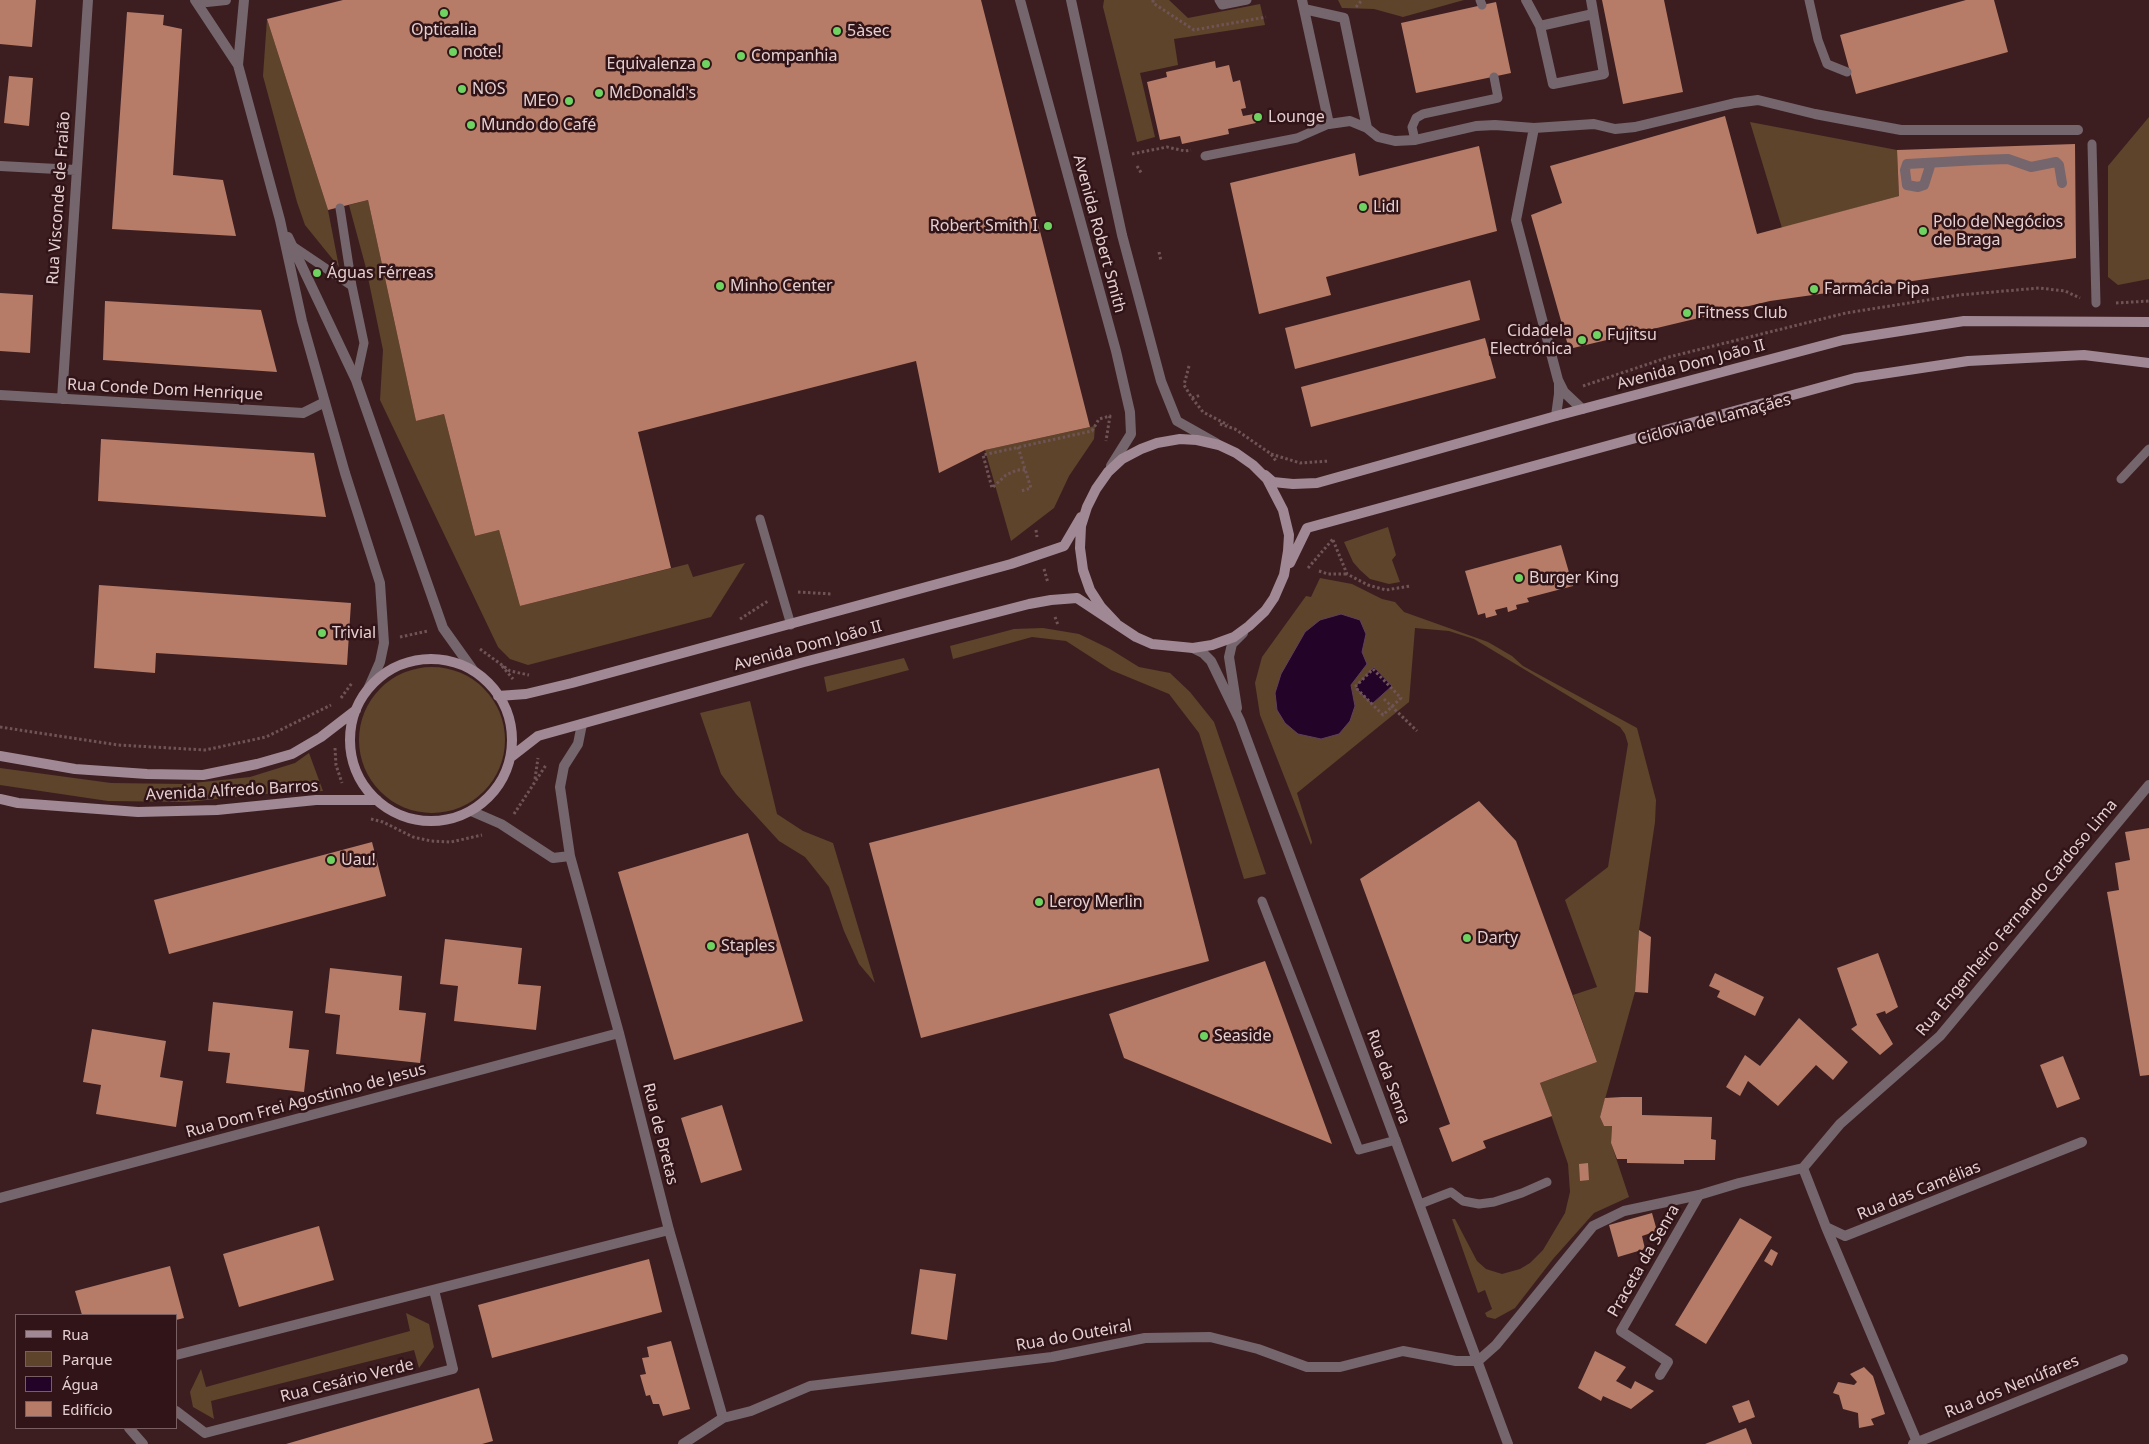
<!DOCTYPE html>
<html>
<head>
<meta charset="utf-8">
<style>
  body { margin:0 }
  #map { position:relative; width:2149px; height:1444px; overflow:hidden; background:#3c1e21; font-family:"Noto Sans",sans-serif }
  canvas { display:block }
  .legend { position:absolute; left:15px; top:1314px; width:162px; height:115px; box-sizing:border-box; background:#311417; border:1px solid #795f61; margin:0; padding:6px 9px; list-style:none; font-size:15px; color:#e5d0d1 }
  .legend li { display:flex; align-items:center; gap:10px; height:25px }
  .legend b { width:25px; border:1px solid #795f61 }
</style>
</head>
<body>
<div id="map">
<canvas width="2149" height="1444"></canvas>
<ul class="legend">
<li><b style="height:6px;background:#a08994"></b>Rua</li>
<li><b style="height:14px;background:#5e442b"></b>Parque</li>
<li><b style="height:14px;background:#240328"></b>Água</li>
<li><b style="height:14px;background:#b67c68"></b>Edifício</li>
</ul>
</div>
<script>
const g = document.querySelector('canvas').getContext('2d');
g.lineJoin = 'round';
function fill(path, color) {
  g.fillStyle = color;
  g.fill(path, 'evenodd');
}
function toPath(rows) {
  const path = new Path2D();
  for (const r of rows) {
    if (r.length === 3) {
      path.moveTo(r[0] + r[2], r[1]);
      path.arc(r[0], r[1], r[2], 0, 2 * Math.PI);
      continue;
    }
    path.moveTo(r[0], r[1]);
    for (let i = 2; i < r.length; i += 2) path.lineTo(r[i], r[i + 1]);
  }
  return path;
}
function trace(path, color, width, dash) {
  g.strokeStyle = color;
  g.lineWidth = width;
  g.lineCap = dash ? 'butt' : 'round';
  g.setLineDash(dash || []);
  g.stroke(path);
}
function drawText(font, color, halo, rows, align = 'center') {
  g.font = font + ' "Noto Sans",sans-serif';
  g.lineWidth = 5;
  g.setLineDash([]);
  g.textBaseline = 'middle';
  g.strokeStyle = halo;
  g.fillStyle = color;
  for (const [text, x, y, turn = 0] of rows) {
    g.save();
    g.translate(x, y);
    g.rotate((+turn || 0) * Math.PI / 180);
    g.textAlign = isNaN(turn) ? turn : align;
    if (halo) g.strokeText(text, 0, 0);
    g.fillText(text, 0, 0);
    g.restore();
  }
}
fill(toPath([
  [1104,0,1169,0,1188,18,1260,4,1265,25,1174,39,1178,65,1140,73,1155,137,1137,142,1103,7],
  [1338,0,1464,0,1403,17,1374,9,1342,8],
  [267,19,328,210,339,267,305,225,297,202,263,76],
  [2149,117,2149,279,2118,285,2108,277,2108,166],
  [1750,122,1897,150,1899,196,1782,228],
  [368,200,416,421,444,414,475,536,499,530,520,606,688,564,693,577,745,563,711,617,528,665,510,659,498,647,380,400,383,350,366,268,349,205],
  [1095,426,1094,439,1069,476,1054,508,1011,541,985,450],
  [1388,527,1396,555,1392,560,1400,582,1389,584,1370,579,1360,570,1353,562,1344,542],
  [1320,578,1352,584,1382,599,1395,602,1404,612,1488,642,1512,656,1523,666,1637,728,1656,800,1655,822,1639,930,1635,992,1600,1117,1604,1126,1612,1126,1611,1143,1629,1197,1594,1213,1553,1259,1515,1308,1495,1319,1487,1317,1485,1313,1492,1309,1485,1290,1478,1293,1452,1219,1455,1219,1477,1261,1486,1269,1502,1274,1520,1269,1530,1263,1543,1250,1565,1213,1570,1192,1568,1164,1540,1083,1597,1062,1573,995,1597,987,1565,900,1608,867,1628,744,1625,734,1620,727,1474,639,1449,631,1415,628,1409,702,1297,793,1312,842,1311,845,1260,715,1255,683,1262,657,1306,596,1311,597],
  [1043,628,1079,634,1110,649,1139,667,1170,673,1190,692,1214,722,1266,874,1244,879,1199,733,1169,694,1111,670,1066,641,1032,637,953,659,950,646,1014,629],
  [904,658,909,670,827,692,824,677],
  [432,740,73],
  [750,701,777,814,803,831,833,843,875,983,859,964,844,931,829,887,805,857,779,841,736,794,721,774,700,713],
  [309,753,323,791,265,794,187,802,108,801,0,785,0,768,111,783,184,784,250,777,295,763],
  [406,1313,429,1324,434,1347,419,1368,414,1350,211,1401,214,1419,193,1407,190,1392,201,1369,206,1387,410,1331]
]), '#5e442b');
const water = toPath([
  [1341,614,1360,620,1366,634,1362,652,1367,664,1351,685,1355,706,1350,721,1339,734,1321,739,1298,734,1285,723,1277,710,1275,693,1281,674,1305,632,1320,620,1341,614],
  [1374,667,1392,686,1372,704,1355,687,1374,667]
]);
fill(water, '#240328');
trace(water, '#5e405b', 1);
fill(toPath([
  [0,0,36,0,32,47,0,44],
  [343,0,981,0,1090,427,985,450,939,473,916,361,638,432,671,568,520,606,499,530,475,536,444,414,416,421,368,200,328,210,267,19],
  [1602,0,1664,0,1683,92,1623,104],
  [1966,0,1994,0,2008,52,1856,94,1840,35],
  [1496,2,1511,73,1416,93,1401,23],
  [127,12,164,15,163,25,182,29,173,175,223,180,236,236,112,229],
  [1215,61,1216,68,1229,65,1233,82,1240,80,1246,108,1241,109,1243,116,1254,114,1256,123,1228,129,1229,134,1182,144,1180,136,1160,140,1147,82,1167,77,1166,72],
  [9,76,33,78,29,126,4,123],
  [1725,116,1757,234,1899,196,1897,150,2075,144,2076,258,1770,301,1569,349,1531,215,1562,203,1550,166],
  [1479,146,1497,231,1326,277,1331,295,1259,314,1230,183,1355,153,1359,176],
  [1470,280,1480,320,1295,369,1285,328],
  [0,293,33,295,30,353,0,351],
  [105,301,261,310,277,372,103,360],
  [1485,338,1496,378,1311,427,1301,387],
  [101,439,314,453,326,517,98,501],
  [1561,545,1573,586,1527,598,1529,602,1516,605,1517,609,1508,612,1507,607,1495,610,1497,615,1486,618,1485,613,1478,615,1465,571],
  [99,585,351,603,347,665,156,653,155,673,94,668],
  [1159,768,1209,961,921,1038,869,843],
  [1479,801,1516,841,1597,1062,1540,1083,1552,1116,1483,1141,1486,1148,1452,1162,1439,1128,1450,1124,1360,879],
  [2149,828,2149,1075,2140,1076,2107,892,2119,890,2115,863,2130,860,2125,832],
  [748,833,803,1021,674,1060,618,872],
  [372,842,386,896,169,954,154,900],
  [1639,930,1651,937,1648,993,1635,992],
  [445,939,522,948,518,984,541,986,536,1030,454,1021,458,986,440,984],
  [1878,953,1898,1007,1886,1014,1885,1011,1876,1014,1893,1044,1880,1055,1851,1029,1857,1025,1837,968],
  [1265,961,1332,1144,1124,1058,1109,1014],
  [330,968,402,976,399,1010,426,1013,420,1063,336,1054,340,1015,325,1013],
  [1715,973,1764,997,1755,1016,1717,997,1720,991,1709,986],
  [213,1002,293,1011,289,1048,309,1050,304,1092,226,1083,230,1053,208,1051],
  [1799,1018,1848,1062,1833,1080,1816,1065,1778,1106,1748,1081,1740,1096,1726,1087,1745,1055,1760,1066],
  [92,1029,166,1041,160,1077,183,1081,176,1127,96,1114,101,1085,83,1082],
  [2063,1056,2080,1099,2057,1108,2040,1065],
  [1622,1097,1642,1097,1642,1115,1712,1117,1711,1139,1716,1140,1715,1160,1684,1160,1684,1164,1627,1163,1627,1159,1617,1159,1611,1143,1612,1126,1604,1126,1600,1117,1605,1098],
  [722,1105,742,1170,701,1183,681,1118],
  [1588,1163,1589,1180,1580,1181,1579,1164],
  [1652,1213,1657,1231,1642,1236,1645,1249,1618,1257,1609,1225],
  [1740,1218,1772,1237,1706,1344,1675,1325],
  [319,1226,334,1280,239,1307,223,1254],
  [1771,1249,1778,1253,1772,1266,1764,1261],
  [649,1259,662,1312,492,1358,478,1305],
  [170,1266,184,1318,176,1320,176,1315,82,1315,75,1291],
  [920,1269,956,1274,947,1340,911,1334],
  [671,1341,690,1409,663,1416,659,1404,653,1404,650,1395,646,1396,640,1375,646,1374,642,1358,649,1357,647,1347],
  [1595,1351,1626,1367,1616,1381,1631,1389,1635,1381,1654,1391,1631,1409,1603,1396,1601,1401,1578,1388],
  [1864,1367,1873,1376,1885,1414,1871,1419,1874,1425,1859,1428,1858,1413,1843,1409,1839,1395,1833,1393,1838,1382,1854,1385,1857,1382,1850,1374],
  [479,1388,493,1441,482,1444,286,1444],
  [1749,1400,1755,1417,1739,1423,1732,1406],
  [1746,1428,1752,1444,1705,1444]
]), '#b67c68');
trace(toPath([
  [1153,0,1153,3,1194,30,1266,17],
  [1356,7,1362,0],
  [1132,154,1167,147,1185,151,1191,150],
  [1137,166,1142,174],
  [1159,252,1161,261],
  [2116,303,2149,301],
  [1189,366,1184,385,1192,398,1203,412,1228,425],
  [1583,386,1669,357,1846,313,1959,295,2039,288,2065,291,2080,298],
  [1192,398,1201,395],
  [1220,424,1235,429,1271,454,1276,461],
  [1018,447,1031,488,1021,491],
  [1271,454,1300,463,1329,461],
  [1025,470,1017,470,1006,475,992,488,983,455,1092,431,1099,419,1110,416,1106,441],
  [1036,530,1037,537],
  [1333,540,1347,574,1368,585,1386,590,1410,586],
  [1308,568,1333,539],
  [1044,569,1048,583],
  [1319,571,1328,574,1347,574],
  [798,592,832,594],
  [1055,617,1058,625],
  [740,619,768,601],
  [400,637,428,631],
  [480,649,510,671,529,675],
  [502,666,513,679],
  [1373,669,1401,698,1383,715,1355,687,1373,669],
  [341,698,352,683],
  [1384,699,1417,731],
  [0,727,118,745,205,750,266,737,331,705],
  [335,748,336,765,342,783],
  [535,779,538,758],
  [514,814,546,765],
  [371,819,383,822,413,837,431,841,451,842,482,835]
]), '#6f5456', 3, [2.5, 2.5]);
trace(toPath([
  [1219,0,1222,5,1247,0],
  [1480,0,1482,5],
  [1809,0,1818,40,1827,64,1847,72],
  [1415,140,1412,127,1416,118,1423,114,1498,98,1494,77],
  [2092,144,2096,303],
  [1205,156,1297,138,1329,124],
  [340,208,352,286,364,343,356,380],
  [291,245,352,286],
  [2121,479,2149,449],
  [760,519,791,625],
  [1262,901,1359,1150,1396,1140],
  [1420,1204,1451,1192,1463,1201,1479,1204,1494,1202,1522,1193,1547,1182]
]), '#75666d', 9);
trace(toPath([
  [195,0,238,65,280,220,302,321,345,473,380,583,384,643,380,662,369,687],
  [200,0,207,2,226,0],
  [1302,0,1329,124,1350,121,1367,128,1378,137,1395,141,1415,140,1476,126,1495,125,1534,128,1594,124,1615,129,1635,127,1735,103,1758,100,1815,114,1901,130,2078,130],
  [1526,0,1540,26,1553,84,1604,74,1591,0],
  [1304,9,1344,18,1367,128],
  [1540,26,1593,14],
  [238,65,244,0],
  [1534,128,1516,220,1558,380,1564,392,1582,409],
  [1931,163,1924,185,1918,187,1907,185,1905,170,1907,164,1978,160,2008,159,2031,167,2056,162,2059,165,2062,183],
  [0,166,76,170],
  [288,237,356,380,443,628,473,670],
  [0,395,303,413,325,402],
  [62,399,88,0],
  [1556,416,1559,394,1559,384],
  [1193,648,1203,653,1211,661,1240,721,1508,1444],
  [1237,708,1229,657,1232,644,1243,633],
  [582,724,578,744,564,766,560,787,570,856,619,1033,669,1230,723,1418],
  [471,811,501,824,553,858,570,856],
  [1803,1168,1826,1227,1845,1236,2082,1142],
  [0,1198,619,1033],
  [1826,1227,1917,1442],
  [176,1355,669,1230],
  [1660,1375,1668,1362,1621,1331,1699,1195],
  [176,1411,205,1433,453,1369,434,1290],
  [129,1428,143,1444],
  [683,1444,723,1418,751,1411,810,1386,1052,1357,1145,1338,1210,1337,1258,1349,1307,1367,1340,1367,1403,1351,1456,1361,1478,1361,1496,1345,1593,1226,1624,1211,1699,1195,1739,1183,1803,1168,1840,1124,1940,1036,2149,785],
  [1913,1444,2123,1359]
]), '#75666d', 10);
trace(toPath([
  [1020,0,1116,351,1130,412,1131,434,1111,466],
  [1071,0,1122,235,1161,381,1177,421,1216,443]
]), '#75666d', 10);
trace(toPath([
  [1265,475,1273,482,1293,484,1317,483,1556,416,1843,340,1964,321,2149,322],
  [1290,563,1307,528,1855,378,1968,361,2084,355,2149,363],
  [431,740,81],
  [498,696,526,694,572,683,1011,564,1064,546,1081,517],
  [0,756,75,769,147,774,203,775,257,764,292,754,321,737,356,710],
  [511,757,538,736,545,734,804,662,1029,604,1051,600,1077,598,1136,637,1152,644,1193,648,1212,645,1234,637,1249,626,1265,611,1274,598,1284,575,1288,551,1289,535,1283,510,1267,479,1253,465,1236,453,1219,445,1197,440,1180,439,1157,443,1141,449,1122,459,1108,472,1096,489,1087,507,1081,526,1080,548,1083,570,1090,590,1101,607,1116,623],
  [0,799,18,803,138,812,217,810,316,800,377,800]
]), '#a08994', 10);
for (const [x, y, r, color] of [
  [444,13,5,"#6ed360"],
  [837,31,5,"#6ed360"],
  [453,52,5,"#6ed360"],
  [741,56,5,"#6ed360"],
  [706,64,5,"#6ed360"],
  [462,89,5,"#6ed360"],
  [599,93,5,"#6ed360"],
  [569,101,5,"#6ed360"],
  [1258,117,5,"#6ed360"],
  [471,125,5,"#6ed360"],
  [1363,207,5,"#6ed360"],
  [1048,226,5,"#6ed360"],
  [1923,231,5,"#6ed360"],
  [317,273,5,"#6ed360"],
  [720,286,5,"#6ed360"],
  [1814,289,5,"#6ed360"],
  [1687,313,5,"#6ed360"],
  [1597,335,5,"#6ed360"],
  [1582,340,5,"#6ed360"],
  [1519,578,5,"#6ed360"],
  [322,633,5,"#6ed360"],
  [331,860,5,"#6ed360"],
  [1039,902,5,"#6ed360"],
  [1467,938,5,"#6ed360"],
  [711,946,5,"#6ed360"],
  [1204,1036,5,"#6ed360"]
]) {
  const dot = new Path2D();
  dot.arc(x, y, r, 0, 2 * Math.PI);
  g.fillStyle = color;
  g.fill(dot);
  trace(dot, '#311417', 2);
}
drawText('16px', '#e5d0d1', '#311417', [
  ["Opticalia",444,30,"center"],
  ["5àsec",847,31],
  ["note!",463,52],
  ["Companhia",751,56],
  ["Equivalenza",696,64,"right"],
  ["NOS",472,89],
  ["McDonald's",609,93],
  ["MEO",559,101,"right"],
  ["Lounge",1268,117],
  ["Mundo do Café",481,125],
  ["Lidl",1373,207],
  ["Polo de Negócios",1933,222],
  ["de Braga",1933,240],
  ["Robert Smith I",1038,226,"right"],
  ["Águas Férreas",327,273],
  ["Minho Center",730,286],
  ["Farmácia Pipa",1824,289],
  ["Fitness Club",1697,313],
  ["Cidadela",1572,331,"right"],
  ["Electrónica",1572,349,"right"],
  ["Fujitsu",1607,335],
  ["Burger King",1529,578],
  ["Trivial",332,633],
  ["Uau!",341,860],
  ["Leroy Merlin",1049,902],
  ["Darty",1477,938],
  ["Staples",721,946],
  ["Seaside",1214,1036]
], 'left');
drawText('16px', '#e5d0d1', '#311417', [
  ["Rua Visconde de Fraião",59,198,-86],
  ["Avenida Robert Smith",1099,234,75],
  ["Avenida Dom João II",1691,365,-15],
  ["Rua Conde Dom Henrique",165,390,3],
  ["Ciclovia de Lamaçães",1714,420,-15],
  ["Avenida Dom João II",808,646,-15],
  ["Avenida Alfredo Barros",232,791,-3],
  ["Rua Engenheiro Fernando Cardoso Lima",2017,918,-50],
  ["Rua da Senra",1388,1077,70],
  ["Rua Dom Frei Agostinho de Jesus",306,1101,-15],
  ["Rua de Bretas",660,1134,76],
  ["Rua das Camélias",1919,1191,-22],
  ["Praceta da Senra",1644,1261,-60],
  ["Rua do Outeiral",1074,1336,-10],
  ["Rua Cesário Verde",347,1381,-14],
  ["Rua dos Nenúfares",2012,1387,-22]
]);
</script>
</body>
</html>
